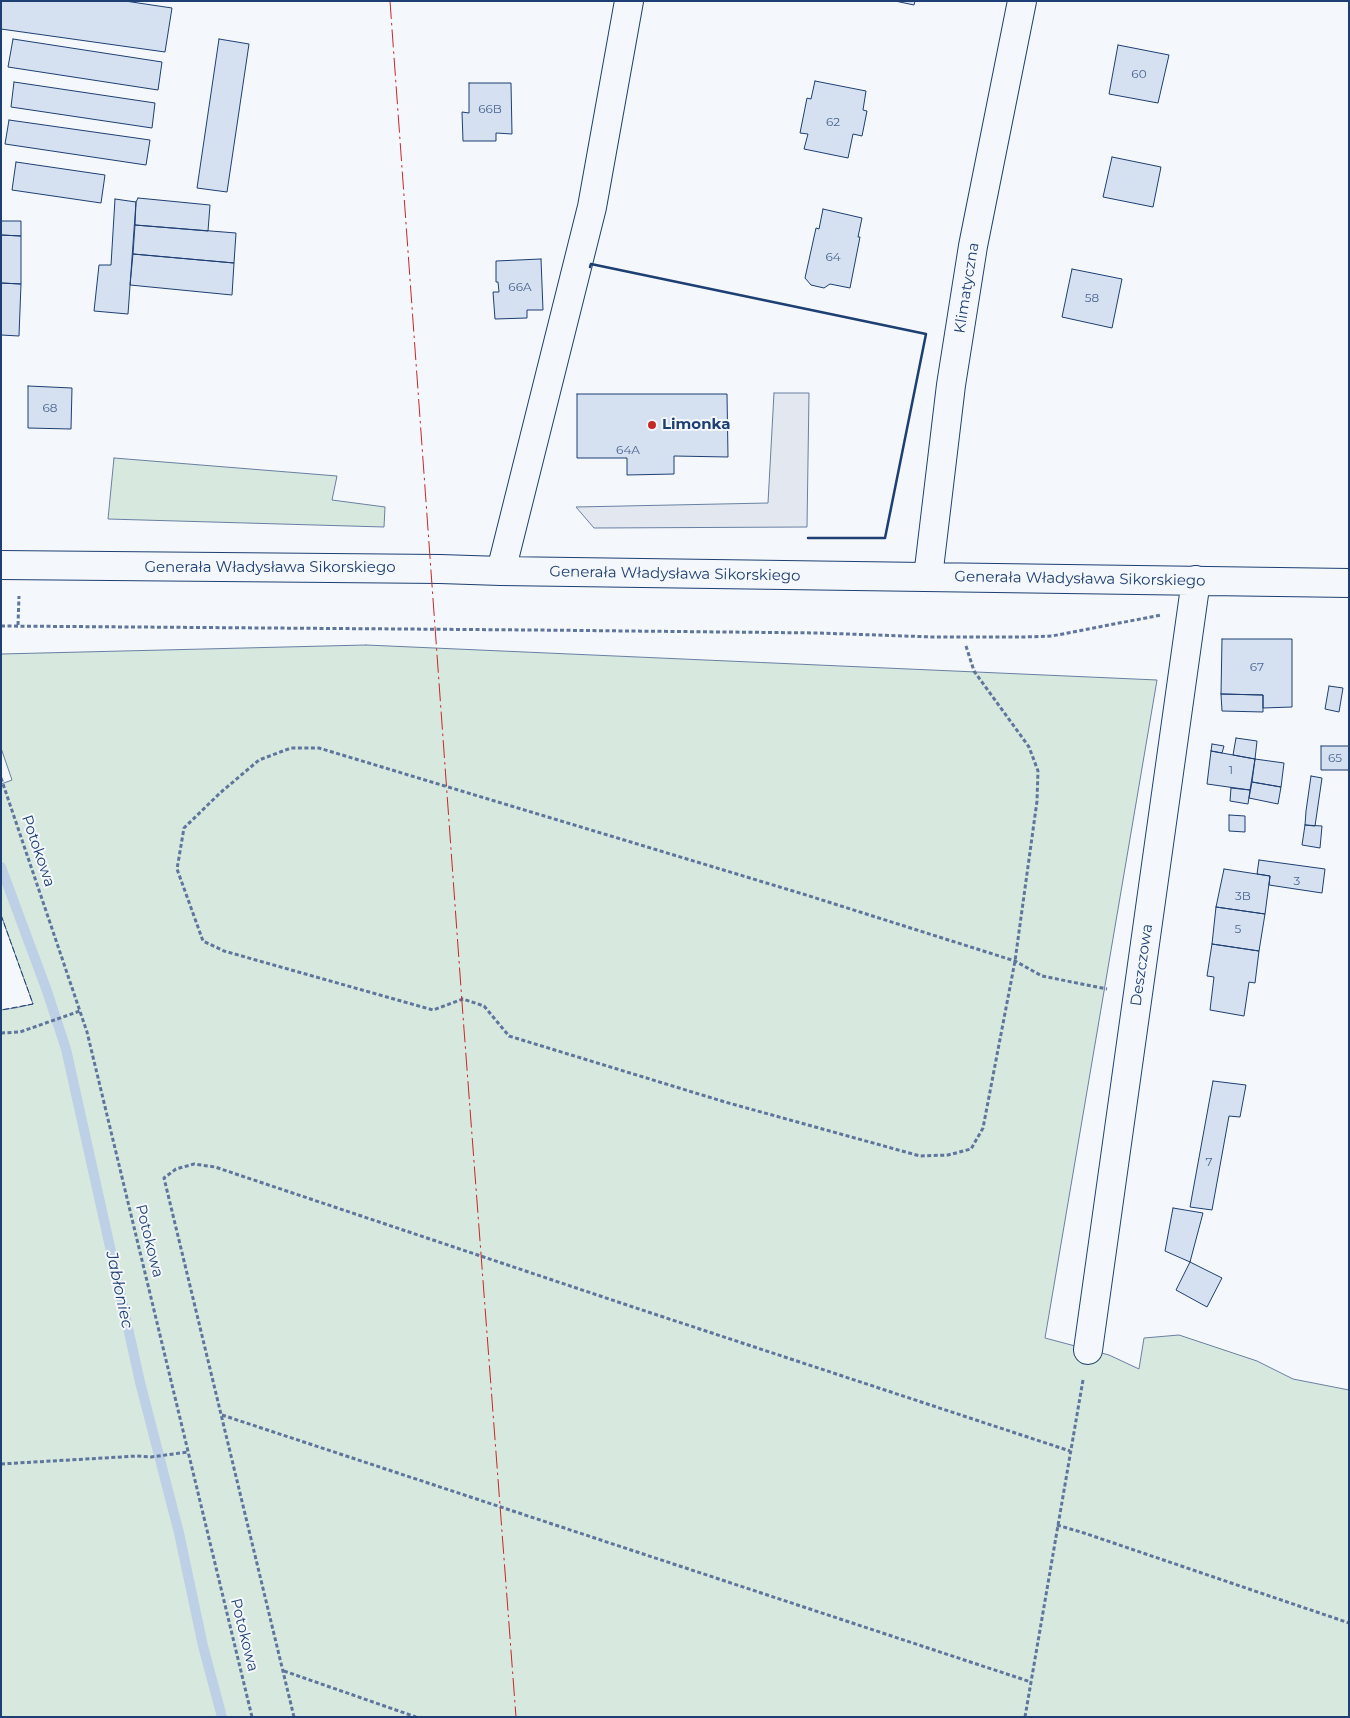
<!DOCTYPE html>
<html>
<head>
<meta charset="utf-8">
<style>
  body { margin:0 }
  #map { position:relative; width:1350px; height:1718px; overflow:hidden; background:#f4f7fb; font-family:Montserrat,sans-serif }
  canvas { display:block }
  .frame { position:absolute; inset:0; border:2px solid #1d3f73; pointer-events:none }
</style>
</head>
<body>
<div id="map">
<canvas width="1350" height="1718"></canvas>
<div class="frame"></div>
</div>
<script>
const g = document.querySelector('canvas').getContext('2d');
g.lineJoin = 'round';
function fill(path, color) {
  g.fillStyle = color;
  g.fill(path, 'evenodd');
}
function toPath(rows) {
  const path = new Path2D();
  for (const r of rows) {
    path.moveTo(r[0], r[1]);
    for (let i = 2; i < r.length; i += 2) path.lineTo(r[i], r[i + 1]);
  }
  return path;
}
function trace(path, color, width, dash) {
  g.strokeStyle = color;
  g.lineWidth = width;
  g.lineCap = dash ? 'butt' : 'round';
  g.setLineDash(dash || []);
  g.stroke(path);
}
function drawText(font, color, halo, rows, align = 'center') {
  g.font = font + ' Montserrat,sans-serif';
  g.lineWidth = 4;
  g.setLineDash([]);
  g.textBaseline = 'middle';
  g.strokeStyle = halo;
  g.fillStyle = color;
  for (const [text, x, y, turn = 0] of rows) {
    g.save();
    g.translate(x, y);
    g.rotate((+turn || 0) * Math.PI / 180);
    g.textAlign = isNaN(turn) ? turn : align;
    if (halo) g.strokeText(text, 0, 0);
    g.fillText(text, 0, 0);
    g.restore();
  }
}
const green = toPath([
  [114,458,337,476,332,500,385,507,384,527,108,519,114,458],
  [366,645,1157,680,1045,1338,1109,1355,1139,1369,1144,1338,1179,1335,1257,1361,1293,1379,1349,1390,1349,1717,1,1717,1,1010,15,1008,33,1004,1,915,1,784,12,780,1,748,1,654,366,645]
]);
fill(green, '#d7e8df');
trace(green, '#687fa3', 1);
const parking = toPath([
  [774,393,809,393,807,527,594,528,576,507,768,503,774,393]
]);
fill(parking, '#e3e8f0');
trace(parking, '#687fa3', 1);
trace(toPath([
  [1,867,47,991,66,1049,140,1382,179,1533,203,1646,222,1717]
]), '#bed0e5', 10);
const building = toPath([
  [1,1,125,1,172,8,165,52,1,29,1,1],
  [895,1,915,1,914,5,895,1],
  [13,39,162,62,158,90,8,67,13,39],
  [219,39,249,44,227,192,197,188,219,39],
  [1118,45,1169,55,1158,103,1109,94,1118,45],
  [815,81,866,91,863,110,867,111,862,136,853,134,848,158,804,149,808,134,800,133,807,98,811,99,815,81],
  [14,82,155,103,152,128,11,107,14,82],
  [469,83,511,83,512,134,496,133,496,141,463,141,462,112,469,113,469,83],
  [9,120,150,140,146,165,5,144,9,120],
  [1112,157,1161,167,1153,207,1103,197,1112,157],
  [16,162,105,175,101,203,12,190,16,162],
  [138,198,210,205,208,231,135,225,136,202,138,198],
  [115,199,136,202,128,314,94,311,99,265,111,265,115,199],
  [823,209,862,218,858,237,860,237,850,288,830,284,824,288,811,285,805,278,816,228,819,229,823,209],
  [1,221,21,221,21,236,1,235,1,221],
  [135,225,236,233,234,263,133,254,135,225],
  [1,235,21,236,21,284,1,283,1,235],
  [133,254,234,263,232,295,130,285,133,254],
  [541,259,543,310,527,310,527,318,495,319,493,292,499,292,498,282,496,282,496,261,541,259],
  [1072,269,1122,279,1112,328,1062,317,1072,269],
  [1,283,21,284,19,336,1,335,1,283],
  [28,386,72,388,71,429,28,428,28,386],
  [577,394,727,394,728,457,674,456,674,474,627,475,627,458,577,458,577,394],
  [1222,639,1292,639,1292,707,1263,708,1263,695,1221,694,1222,639],
  [1329,686,1343,688,1339,712,1325,709,1329,686],
  [1221,694,1263,695,1263,712,1222,711,1221,694],
  [1236,738,1257,741,1255,759,1233,755,1236,738],
  [1212,744,1224,746,1222,753,1211,751,1212,744],
  [1321,746,1349,746,1349,770,1321,770,1321,746],
  [1211,751,1255,759,1250,790,1207,784,1211,751],
  [1255,759,1284,763,1281,787,1252,782,1255,759],
  [1311,776,1322,778,1315,826,1305,825,1306,811,1311,776],
  [1252,782,1281,787,1278,804,1249,798,1252,782],
  [1231,788,1250,790,1248,804,1230,801,1231,788],
  [1229,815,1245,816,1245,832,1229,831,1229,815],
  [1305,825,1322,826,1320,848,1302,845,1305,825],
  [1259,860,1325,869,1322,893,1269,885,1270,876,1257,874,1259,860],
  [1224,869,1270,876,1265,914,1216,907,1224,869],
  [1216,907,1265,914,1259,951,1212,944,1216,907],
  [1212,944,1259,951,1255,983,1249,982,1244,1016,1210,1010,1214,977,1207,976,1212,944],
  [1213,1081,1246,1085,1240,1117,1229,1116,1212,1210,1190,1207,1213,1081],
  [1173,1208,1203,1213,1190,1262,1165,1251,1173,1208],
  [1190,1262,1222,1278,1207,1307,1176,1290,1190,1262]
]);
fill(building, '#d5e0f0');
trace(building, '#1d3f73', 1);
const minor = toPath([
  [1,565,440,569,501,571,1349,583],
  [501,571,592,207,629,1],
  [928,577,951,385,973,246,1022,1],
  [1088,1350,1196,580]
]);
trace(minor, '#1d3f73', 30);
trace(toPath([
  [18,625,19,596],
  [1,626,535,630,819,633,933,637,1024,637,1052,636,1161,615],
  [966,646,974,671,1029,747,1038,771,1037,801,1015,961,983,1128,971,1149,948,1155,920,1156,725,1102,509,1036,484,1006,463,999,433,1010,224,951,203,941,177,869,184,828,220,793,259,760,291,748,319,748,803,894,1015,961,1042,976,1107,989],
  [1,778,87,1032,252,1717],
  [1,1033,20,1032,80,1011],
  [222,1415,1031,1682],
  [1,1464,137,1456,151,1457,188,1452],
  [1057,1525,1084,1533,1349,1623],
  [284,1671,416,1717],
  [294,1717,164,1178,176,1169,194,1164,215,1167,633,1307,1070,1451],
  [1025,1717,1083,1380]
]), '#5e769c', 3, [4, 2.5]);
trace(minor, '#f4f7fb', 28);
trace(toPath([
  [1,915,33,1004,1,1010]
]), '#1d3f73', 1, [6, 2.5]);
trace(toPath([
  [590,267,591,264,926,334,885,538,808,538]
]), '#1d3f73', 2.5);
trace(toPath([
  [390,1,463,1016,516,1717]
]), '#c62828', 1, [18, 4, 2.5, 4]);
for (const [x, y, r, color] of [
  [652,425,5,"#c62828"]
]) {
  const dot = new Path2D();
  dot.arc(x, y, r, 0, 2 * Math.PI);
  g.fillStyle = color;
  g.fill(dot);
  trace(dot, '#f4f7fb', 2);
}
drawText('12px', '#4b6792', null, [
  ["60",1139,74],
  ["66B",490,109],
  ["62",833,122],
  ["64",833,257],
  ["66A",520,287],
  ["58",1092,298],
  ["68",50,408],
  ["64A",628,450],
  ["67",1257,667],
  ["65",1335,758],
  ["1",1231,770],
  ["3",1297,881],
  ["3B",1243,896],
  ["5",1238,929],
  ["7",1209,1162]
]);
drawText('15px', '#1d3f73', '#f4f7fb', [
  ["Klimatyczna",967,288,-81],
  ["Generała Władysława Sikorskiego",270,568],
  ["Generała Władysława Sikorskiego",675,574,1],
  ["Generała Władysława Sikorskiego",1080,579,1],
  ["Potokowa",38,851,71],
  ["Deszczowa",1142,965,-82],
  ["Potokowa",149,1241,76],
  ["Potokowa",244,1635,76]
]);
drawText('bold 15px', '#1d3f73', '#f4f7fb', [
  ["Limonka",662,425]
], 'left');
drawText('italic 16px', '#1d3f73', '#f4f7fb', [
  ["Jabłoniec",119,1290,78]
]);
</script>
</body>
</html>
